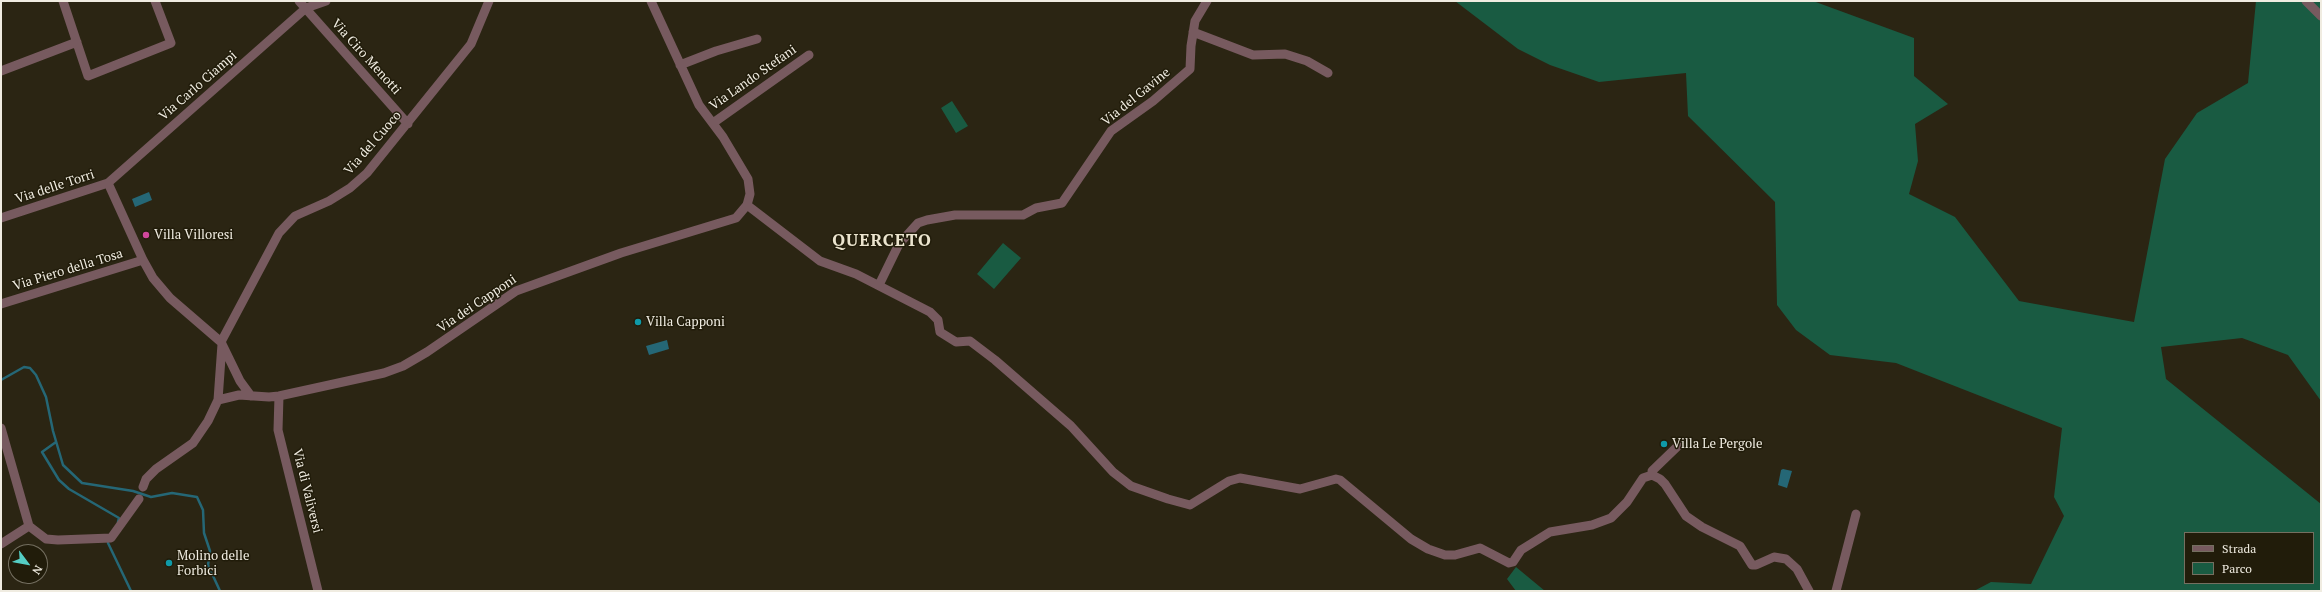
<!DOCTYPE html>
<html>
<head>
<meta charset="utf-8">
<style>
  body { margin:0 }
  #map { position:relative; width:2322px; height:592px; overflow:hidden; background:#2b2513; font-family:"PT Serif",serif }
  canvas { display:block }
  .frame { position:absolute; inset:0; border:2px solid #f0ece1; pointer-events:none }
  .legend { position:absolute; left:2184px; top:532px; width:130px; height:52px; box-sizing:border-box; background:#211c0a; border:1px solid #746f60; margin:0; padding:5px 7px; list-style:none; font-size:12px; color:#f0ece1 }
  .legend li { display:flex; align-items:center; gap:8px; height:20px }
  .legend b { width:20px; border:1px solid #746f60 }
  .north { position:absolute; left:8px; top:544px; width:40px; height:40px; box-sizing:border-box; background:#211c0a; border:1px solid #746f60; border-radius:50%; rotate:122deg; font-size:11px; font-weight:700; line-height:16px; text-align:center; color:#f0ece1 }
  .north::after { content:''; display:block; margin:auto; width:14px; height:18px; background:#55cec5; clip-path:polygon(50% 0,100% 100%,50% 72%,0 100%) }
</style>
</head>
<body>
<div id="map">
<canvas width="2322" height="592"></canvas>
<div class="frame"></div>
<ul class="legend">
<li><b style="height:5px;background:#775a5f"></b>Strada</li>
<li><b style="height:11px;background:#195b42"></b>Parco</li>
</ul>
<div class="north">N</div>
</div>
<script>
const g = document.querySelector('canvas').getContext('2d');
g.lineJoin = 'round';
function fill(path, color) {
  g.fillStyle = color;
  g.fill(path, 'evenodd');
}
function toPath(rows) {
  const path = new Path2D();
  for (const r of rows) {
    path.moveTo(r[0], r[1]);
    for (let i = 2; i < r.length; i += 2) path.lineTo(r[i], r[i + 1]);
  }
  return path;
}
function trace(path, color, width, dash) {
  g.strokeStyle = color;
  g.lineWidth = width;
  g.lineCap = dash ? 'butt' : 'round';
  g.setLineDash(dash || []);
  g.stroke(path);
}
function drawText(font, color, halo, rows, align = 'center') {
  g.font = font + ' "PT Serif",serif';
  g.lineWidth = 3;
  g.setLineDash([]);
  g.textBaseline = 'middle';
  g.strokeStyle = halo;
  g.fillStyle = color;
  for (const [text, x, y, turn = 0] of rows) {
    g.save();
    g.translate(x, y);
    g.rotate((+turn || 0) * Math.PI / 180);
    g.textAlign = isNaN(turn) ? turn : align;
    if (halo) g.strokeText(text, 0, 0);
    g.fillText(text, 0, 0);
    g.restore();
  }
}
fill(toPath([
  [1455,1,1813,1,1914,38,1914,76,1948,104,1915,124,1918,161,1909,194,1955,217,2019,301,2134,322,2165,159,2197,113,2248,83,2256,1,2321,1,2321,401,2288,355,2242,338,2161,347,2166,379,2321,504,2321,591,1974,591,1991,582,2031,584,2064,516,2054,497,2062,428,1896,363,1830,355,1796,330,1777,305,1775,202,1688,116,1686,73,1599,82,1550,65,1518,49],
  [2185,533,2313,533,2313,583,2185,583],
  [952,101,968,126,956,133,941,108],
  [1003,243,1021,258,994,289,977,274],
  [1516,567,1545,591,1516,591,1507,579]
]), '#195b42');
fill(toPath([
  [149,192,152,200,135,207,132,199],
  [667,340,669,349,649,355,646,346],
  [1783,469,1792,471,1787,488,1778,485,1781,470]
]), '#256776');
trace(toPath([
  [1,380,24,367,30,368,36,375,46,397,53,431,63,465,82,483,133,491,151,497,172,493,197,497,203,510,204,533,210,551,208,565,220,591],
  [56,442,42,452,59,480,69,489,119,518,118,522],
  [108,543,131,591]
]), '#256776', 2.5);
trace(toPath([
  [63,1,88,76,171,43,155,1],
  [299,1,408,124],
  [2306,1,2321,16],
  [1193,32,1253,55,1285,54,1307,61,1328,73],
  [680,65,716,51,757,39],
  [1,71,77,42],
  [713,123,809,55],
  [108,183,143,260,153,278,170,298,221,342,240,381,251,396],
  [747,205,820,261,856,274,930,312,938,320,940,332,956,342,970,341,995,360,1071,426,1113,472,1131,486,1168,499,1190,505,1229,481,1240,478,1300,489,1336,479,1340,480,1411,539,1428,549,1445,555,1455,555,1480,548,1509,563,1513,562,1521,550,1550,532,1592,525,1611,518,1627,502,1643,478,1652,475,1660,479,1665,484,1686,516,1702,527,1740,546,1752,565,1756,565,1774,557,1786,559,1797,569,1809,591],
  [1,218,108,183,306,8,326,1],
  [879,285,899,244,918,223,927,220,955,215,1023,215,1036,208,1062,203,1111,131,1153,101,1190,69,1191,46,1195,21,1207,1],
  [1,304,143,260],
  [221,342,279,233,295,216,329,201,350,188,367,173,471,44,489,1],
  [279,396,278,430,318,591],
  [218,400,222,344],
  [1,428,29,526],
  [1652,475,1652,471,1681,443],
  [143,487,146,479,156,469,193,443,208,421,218,400,239,395,269,397,279,396,384,373,403,366,427,352,516,291,621,253,736,218,747,205,750,194,748,179,723,137,699,105,651,1],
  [1,544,29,526,46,539,58,540,111,538,139,499],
  [1836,591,1856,514]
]), '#775a5f', 9);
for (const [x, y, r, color] of [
  [146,235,4,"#d1479c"],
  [638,322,4,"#0f9aa8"],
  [1664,444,4,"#0f9aa8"],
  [169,563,4,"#0f9aa8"]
]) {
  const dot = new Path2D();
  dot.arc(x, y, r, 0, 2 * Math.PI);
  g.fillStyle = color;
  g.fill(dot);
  trace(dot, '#211c0a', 1.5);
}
drawText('13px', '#f0ece1', '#211c0a', [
  ["Via Ciro Menotti",366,57,48],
  ["Via Lando Stefani",753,78,-35],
  ["Via Carlo Ciampi",198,86,-41],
  ["Via del Gavine",1136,97,-39],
  ["Via del Cuoco",373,143,-49],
  ["Via delle Torri",55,187,-18],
  ["Via Piero della Tosa",68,270,-17],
  ["Via dei Capponi",477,304,-34],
  ["Via di Valiversi",307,491,76]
]);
drawText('13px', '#f0ece1', '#211c0a', [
  ["Villa Villoresi",154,235],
  ["Villa Capponi",646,322],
  ["Villa Le Pergole",1672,444],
  ["Molino delle",177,556],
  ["Forbici",177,571]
], 'left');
g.letterSpacing = '1px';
drawText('bold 17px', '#ebe4ce', '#211c0a', [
  ["QUERCETO",882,241]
]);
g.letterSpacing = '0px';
</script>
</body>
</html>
